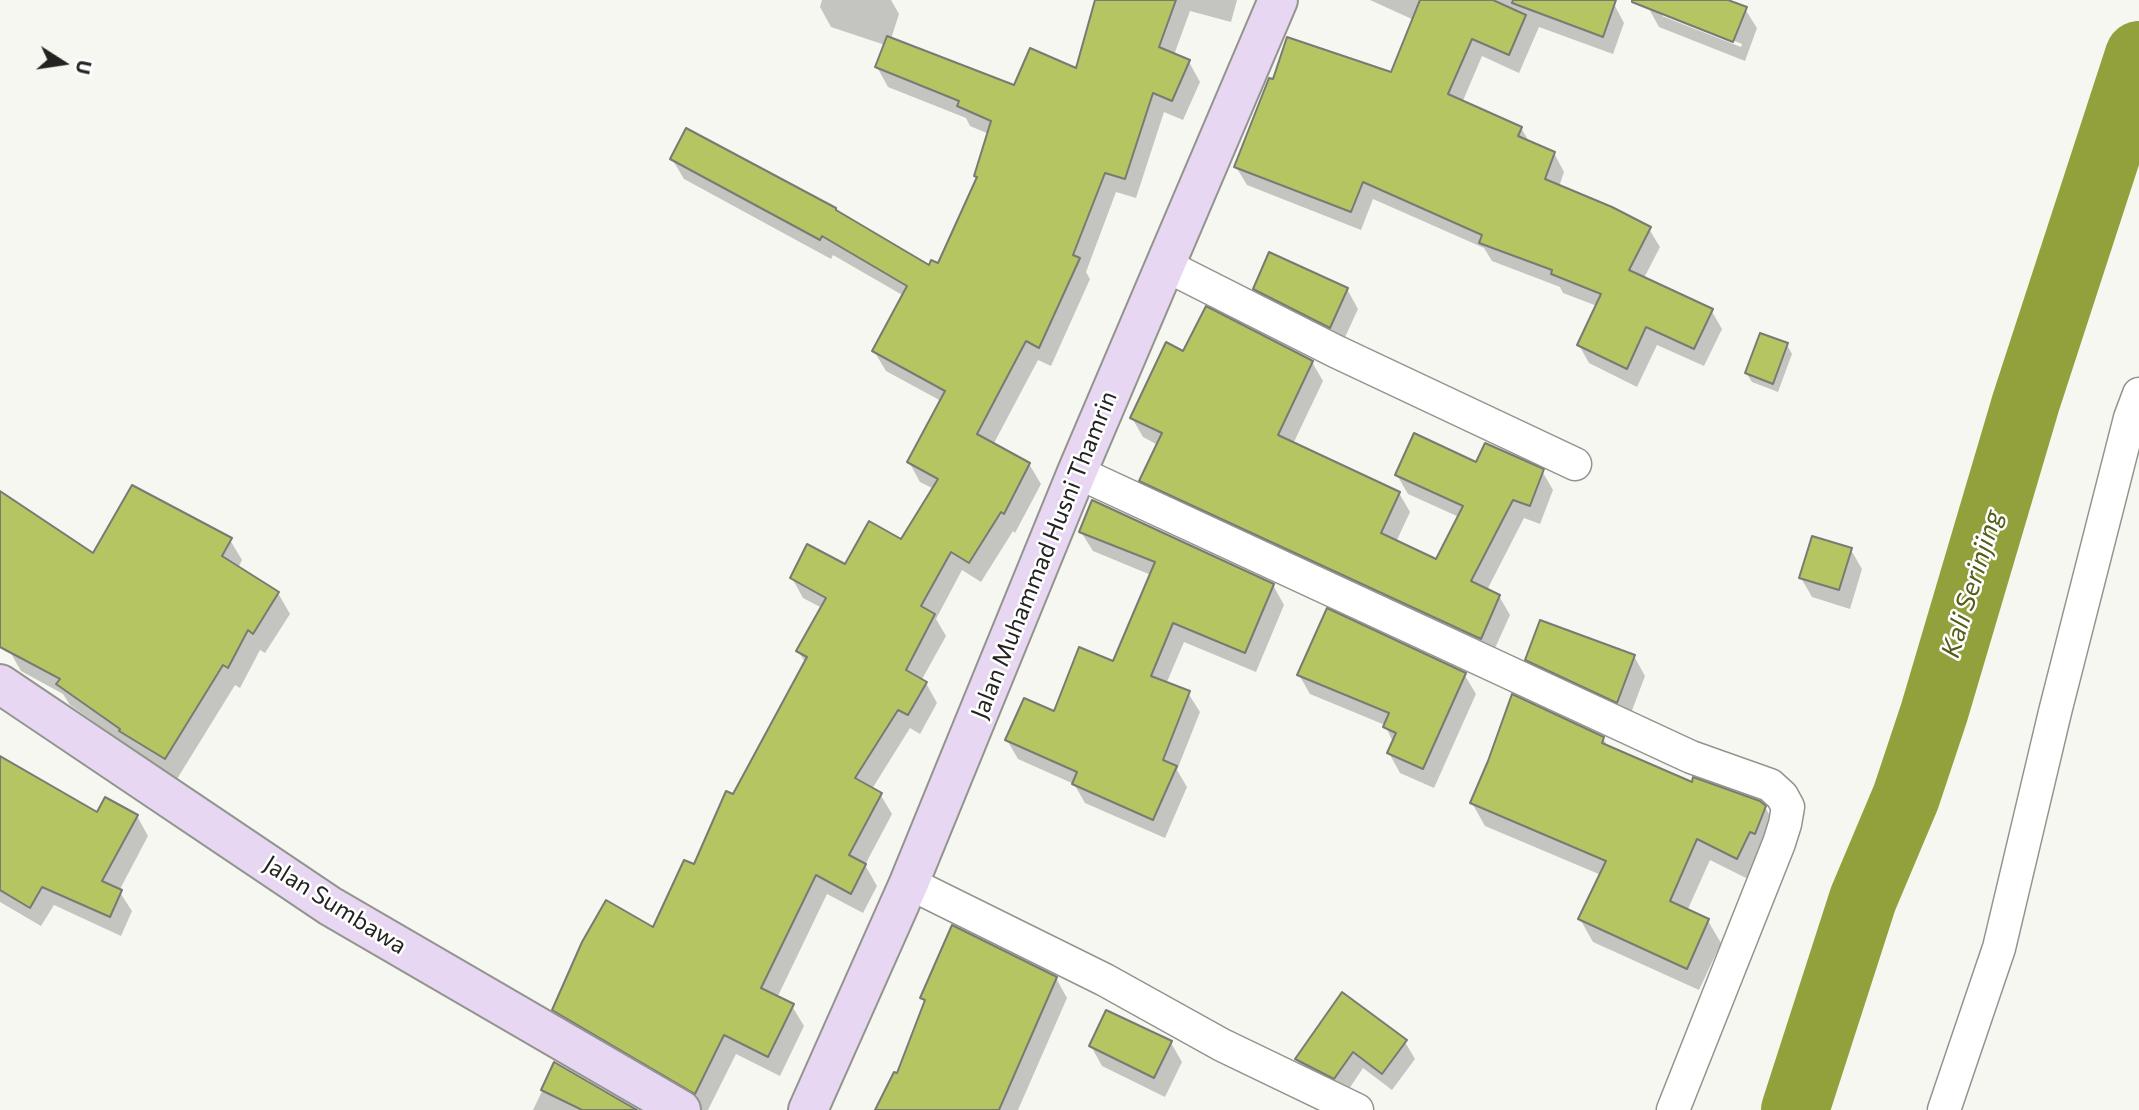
<!DOCTYPE html>
<html>
<head>
<meta charset="utf-8">
<style>
  body { margin:0 }
  #map { position:relative; width:2139px; height:1110px; overflow:hidden; background:#f6f7f0; font-family:Commissioner,sans-serif }
  canvas { display:block }
  .north { position:absolute; left:28px; top:28px; width:70px; height:70px; -webkit-text-stroke:5px #fff; paint-order:stroke; rotate:102deg; font-size:19px; font-weight:700; line-height:28px; text-align:center; color:#232421 }
  .north::after { content:''; display:block; margin:auto; width:24px; height:32px; background:#232421; clip-path:polygon(50% 0,100% 100%,50% 72%,0 100%) }
</style>
</head>
<body>
<div id="map">
<canvas width="2139" height="1110"></canvas>
<div class="north">U</div>
</div>
<script>
const g = document.querySelector('canvas').getContext('2d');
g.lineJoin = 'round';
function fill(path, color) {
  g.fillStyle = color;
  g.fill(path, 'evenodd');
}
function toPath(rows) {
  const path = new Path2D();
  for (const r of rows) {
    path.moveTo(r[0], r[1]);
    for (let i = 2; i < r.length; i += 2) path.lineTo(r[i], r[i + 1]);
  }
  return path;
}
function trace(path, color, width, dash) {
  g.strokeStyle = color;
  g.lineWidth = width;
  g.lineCap = dash ? 'butt' : 'round';
  g.setLineDash(dash || []);
  g.stroke(path);
}
function drawText(font, color, halo, rows, align = 'center') {
  g.font = font + ' Commissioner,sans-serif';
  g.lineWidth = 5;
  g.setLineDash([]);
  g.textBaseline = 'middle';
  g.strokeStyle = halo;
  g.fillStyle = color;
  for (const [text, x, y, turn = 0] of rows) {
    g.save();
    g.translate(x, y);
    g.rotate((+turn || 0) * Math.PI / 180);
    g.textAlign = isNaN(turn) ? turn : align;
    if (halo) g.strokeText(text, 0, 0);
    g.fillText(text, 0, 0);
    g.restore();
  }
}
fill(toPath([
  [822,0,891,0,899,14,891,39,1015,87,1077,71,1100,0,1237,0,1231,22,1190,11,1174,55,1189,62,1200,82,1183,120,1164,112,1136,198,1116,192,1086,272,1090,279,1051,366,1038,360,993,445,1029,464,1041,484,1015,533,1013,531,981,582,962,570,936,619,946,636,921,681,926,683,937,703,920,734,910,728,872,789,880,794,892,814,865,865,877,886,863,913,827,894,777,998,792,1006,804,1026,780,1076,736,1054,708,1110,702,1110,566,1030,554,1010,654,929,695,867,805,662,798,651,822,608,803,598,792,578,845,566,902,541,934,489,920,482,909,462,941,401,886,371,874,351,904,296,833,255,831,259,684,179,672,159,930,267,939,266,978,180,975,176,989,134,970,126,966,118,888,87,877,67,885,45,831,27,820,7],
  [1370,0,1602,0,1614,4,1624,23,1613,54,1539,27,1519,73,1482,56,1462,103,1521,128,1530,143,1554,153,1564,172,1559,187,1649,229,1660,247,1644,278,1711,310,1722,329,1704,366,1657,345,1637,387,1589,363,1579,345,1597,306,1563,293,1560,287,1492,261,1484,248,1373,199,1361,230,1247,185,1236,167,1392,74,1414,20],
  [1651,0,1724,0,1745,9,1757,28,1745,61,1659,27,1648,7],
  [1662,12,1742,44,1741,47,1662,16],
  [1255,289,1347,289,1358,309,1341,346,1266,308],
  [1787,345,1792,354,1778,392,1752,382,1746,373],
  [1184,353,1312,362,1323,381,1293,444,1399,493,1410,512,1396,542,1437,561,1459,517,1408,494,1397,475,1477,464,1542,471,1553,490,1540,524,1524,518,1487,590,1499,596,1510,615,1491,657,1152,499,1141,480,1158,445,1143,437,1132,418],
  [0,493,94,555,230,540,242,560,238,568,278,593,290,614,265,653,260,650,240,688,235,685,177,779,133,752,130,747,70,705,63,694,21,671,9,650,0,644],
  [22,656,68,681,67,684,22,660],
  [1081,532,1273,585,1284,605,1256,672,1184,642,1166,684,1188,693,1200,712,1177,770,1187,787,1165,838,1085,803,1074,784,1018,759,1007,740,1055,714,1114,663,1151,575,1093,551],
  [1851,550,1862,569,1850,609,1812,597,1801,578],
  [1634,656,1645,676,1628,721,1539,679,1527,660],
  [1464,674,1476,694,1434,788,1400,773,1389,753,1393,742,1385,725,1310,694,1299,675],
  [1603,738,1608,747,1692,784,1765,807,1778,830,1750,880,1710,860,1687,911,1708,921,1721,943,1699,990,1593,942,1580,919,1601,875,1485,826,1472,803],
  [0,756,97,814,137,816,148,836,119,891,132,911,121,936,54,905,41,926,0,902],
  [1056,978,1067,998,1018,1110,877,1110,898,1076,925,1004,922,998],
  [1405,1042,1415,1059,1392,1090,1363,1068,1345,1095,1307,1076,1297,1059],
  [1171,1043,1182,1062,1165,1097,1102,1066,1091,1046],
  [555,1064,634,1110,533,1110]
]), '#0003');
trace(toPath([
  [1795,1110,1863,899,1906,797,1934,713,2026,402,2139,55]
]), '#93a13d', 68);
const building = toPath([
  [1095,0,1176,0,1159,47,1190,60,1172,101,1153,93,1125,179,1105,173,1073,255,1080,258,1039,348,1026,341,977,434,1030,463,1004,514,1001,512,969,563,951,552,921,606,935,614,906,670,927,682,908,715,898,710,855,778,882,793,849,855,866,864,851,894,816,875,761,988,794,1004,768,1057,724,1035,695,1094,552,1010,582,942,606,900,653,927,684,860,694,864,726,791,733,794,807,657,796,651,826,598,790,578,807,544,845,564,869,521,901,539,938,479,907,462,945,391,872,351,907,286,822,236,820,240,670,159,686,128,836,208,836,210,929,265,931,260,938,263,977,177,974,176,991,121,957,106,959,101,875,67,887,36,1014,85,1030,48,1076,68,1095,0],
  [1420,0,1493,0,1526,15,1509,55,1472,39,1448,94,1522,127,1518,136,1555,152,1545,179,1612,207,1651,227,1629,270,1713,309,1694,349,1646,327,1627,369,1577,345,1601,294,1551,274,1552,270,1479,243,1482,235,1363,182,1351,212,1234,167,1269,78,1273,79,1287,37,1391,72,1420,0],
  [1513,0,1616,0,1603,37,1512,3,1513,0],
  [1632,0,1728,0,1747,7,1733,42,1632,2,1632,0],
  [1269,252,1348,288,1330,328,1253,289,1269,252],
  [1206,306,1313,361,1278,435,1400,492,1381,533,1436,559,1463,506,1395,475,1414,433,1476,462,1485,443,1544,469,1530,506,1513,500,1471,581,1500,595,1481,639,1139,481,1162,433,1130,418,1166,342,1183,351,1206,306],
  [1760,333,1788,343,1773,384,1745,373,1760,333],
  [132,485,232,538,222,556,279,592,253,634,248,630,228,668,223,665,165,759,119,731,120,729,56,684,60,679,0,647,0,491,93,553,132,485],
  [1092,500,1274,584,1245,653,1173,623,1151,676,1190,691,1163,760,1177,766,1153,820,1072,784,1077,772,1005,740,1024,698,1054,711,1079,647,1113,661,1155,562,1079,532,1092,500],
  [1812,536,1852,548,1839,590,1799,578,1812,536],
  [1327,608,1466,673,1423,769,1387,753,1396,733,1383,727,1389,713,1297,675,1327,608],
  [1540,620,1635,655,1617,703,1525,660,1540,620],
  [1512,694,1604,737,1602,743,1692,782,1693,777,1760,801,1766,806,1755,834,1750,832,1737,859,1697,839,1670,901,1709,919,1687,969,1578,919,1606,861,1470,803,1488,761,1512,694],
  [0,756,97,812,105,797,138,815,102,881,122,890,110,917,42,887,30,908,0,890,0,756],
  [952,925,1057,977,999,1110,875,1110,894,1072,897,1073,925,1000,920,998,952,925],
  [1342,992,1407,1040,1382,1074,1353,1052,1334,1079,1295,1059,1342,992],
  [1106,1010,1172,1041,1154,1078,1089,1046,1106,1010],
  [554,1062,637,1110,582,1110,541,1090,554,1062]
]);
fill(building, '#b5c562');
trace(building, '#797a74', 2);
const street = toPath([
  [1165,265,1335,351,1575,464],
  [1077,472,1691,757,1770,785,1782,796,1788,807,1785,824,1779,843,1673,1110],
  [909,883,1105,980,1222,1045,1357,1110],
  [1944,1110,1999,948,2055,712,2130,418,2139,394]
]);
const secondary = toPath([
  [0,684,330,906,681,1110],
  [808,1110,909,883,1077,472,1278,0]
]);
trace(street, '#93948e', 35);
trace(secondary, '#93948e', 42);
trace(street, '#fff', 32);
trace(secondary, '#e7d7f2', 38);
drawText('24px', '#232421', '#fff', [
  ["Jalan Muhammad Husni Thamrin",1044,555,-68],
  ["Jalan Sumbawa",335,905,32]
]);
drawText('italic 26px', '#545d16', '#fff', [
  ["Kali Serinjing",1972,584,-73]
]);
</script>
</body>
</html>
